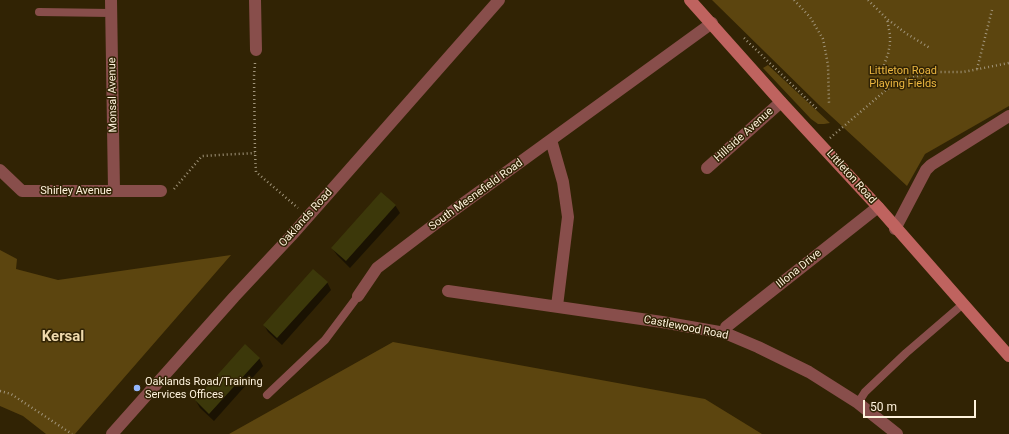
<!DOCTYPE html>
<html>
<head>
<meta charset="utf-8">
<style>
  body { margin:0 }
  #map { position:relative; width:1009px; height:434px; overflow:hidden; background:#312304; font-family:Roboto,sans-serif }
  canvas { display:block }
  .scale { position:absolute; left:863px; top:400px; width:113px; height:18px; box-sizing:border-box; border:2px solid #fef2dc; border-top:0; padding-left:5px; font-size:12px; line-height:14px; white-space:nowrap; color:#fef2dc; -webkit-text-stroke:3px #312304; paint-order:stroke }
</style>
</head>
<body>
<div id="map">
<canvas width="1009" height="434"></canvas>
<div class="scale">50 m</div>
</div>
<script>
const g = document.querySelector('canvas').getContext('2d');
g.lineJoin = 'round';
function fill(path, color) {
  g.fillStyle = color;
  g.fill(path, 'evenodd');
}
function toPath(rows) {
  const path = new Path2D();
  for (const r of rows) {
    path.moveTo(r[0], r[1]);
    for (let i = 2; i < r.length; i += 2) path.lineTo(r[i], r[i + 1]);
  }
  return path;
}
function trace(path, color, width, dash) {
  g.strokeStyle = color;
  g.lineWidth = width;
  g.lineCap = dash ? 'butt' : 'round';
  g.setLineDash(dash || []);
  g.stroke(path);
}
function drawText(font, color, halo, rows, align = 'center') {
  g.font = font + ' Roboto,sans-serif';
  g.lineWidth = 3;
  g.setLineDash([]);
  g.textBaseline = 'middle';
  g.strokeStyle = halo;
  g.fillStyle = color;
  for (const [text, x, y, turn = 0] of rows) {
    g.save();
    g.translate(x, y);
    g.rotate((+turn || 0) * Math.PI / 180);
    g.textAlign = isNaN(turn) ? turn : align;
    if (halo) g.strokeText(text, 0, 0);
    g.fillText(text, 0, 0);
    g.restore();
  }
}
fill(toPath([
  [712,0,1009,0,1009,106,925,154,907,186,819,105],
  [768,65,830,123,824,124,818,124,811,119,763,68],
  [0,250,17,259,16,269,58,280,231,255,75,434,46,434,23,416,0,406],
  [393,342,705,399,762,434,229,434]
]), '#5c450f');
fill(toPath([
  [395,205,400,213,350,268,337,255,332,248],
  [327,282,331,290,282,345,268,332,264,325],
  [259,358,263,366,214,421,200,408,196,401]
]), '#0007');
fill(toPath([
  [381,192,396,205,346,261,331,248],
  [313,269,328,282,277,338,263,325],
  [245,344,260,358,209,414,195,400]
]), '#3c380a');
trace(toPath([
  [794,0,810,17,823,39,828,65,829,103],
  [868,0,887,19,907,34,930,48],
  [744,38,818,110],
  [255,63,254,76,255,153,256,172,298,208],
  [884,65,888,54,890,44,890,35,887,19],
  [977,69,992,10],
  [830,138,886,90,906,79,934,72,963,72,1009,63],
  [174,189,202,156,255,153],
  [0,391,11,394,72,434]
]), '#a1957b', 2.5, [1, 3]);
trace(toPath([
  [39,12,111,13],
  [267,395,325,340,358,296],
  [858,403,865,392,906,353,963,304]
]), '#884e4b', 8);
trace(toPath([
  [111,0,114,190],
  [255,0,256,50],
  [551,140,563,182,568,217,557,306],
  [707,168,781,102],
  [0,170,22,191,161,191],
  [895,229,926,170,931,165,1009,116],
  [448,291,662,322,725,333,758,347,809,372,858,403,897,434],
  [358,296,377,268,439,221,712,23],
  [725,333,726,327,878,207],
  [112,434,234,297,291,236,499,0]
]), '#884e4b', 12);
trace(toPath([
  [690,0,781,102,878,207,1009,356]
]), '#bf635f', 12);
for (const [x, y, r, color] of [
  [137,388,4,"#94b7fd"]
]) {
  const dot = new Path2D();
  dot.arc(x, y, r, 0, 2 * Math.PI);
  g.fillStyle = color;
  g.fill(dot);
  trace(dot, '#312304', 1.5);
}
drawText('11px', '#ecb741', '#312304', [
  ["Littleton Road",903,71],
  ["Playing Fields",903,84]
]);
drawText('11px', '#fef2dc', '#312304', [
  ["Monsal Avenue",113,95,-91],
  ["Hillside Avenue",744,135,-42],
  ["Littleton Road",851,177,48],
  ["Shirley Avenue",76,191],
  ["South Mesnefield Road",476,195,-36],
  ["Oaklands Road",306,218,-48],
  ["Illona Drive",799,269,-39],
  ["Castlewood Road",686,328,11]
]);
drawText('11px', '#fef2dc', '#312304', [
  ["Oaklands Road/Training",145,382],
  ["Services Offices",145,395]
], 'left');
drawText('bold 15px', '#f0daad', '#312304', [
  ["Kersal",63,337]
]);
</script>
</body>
</html>
